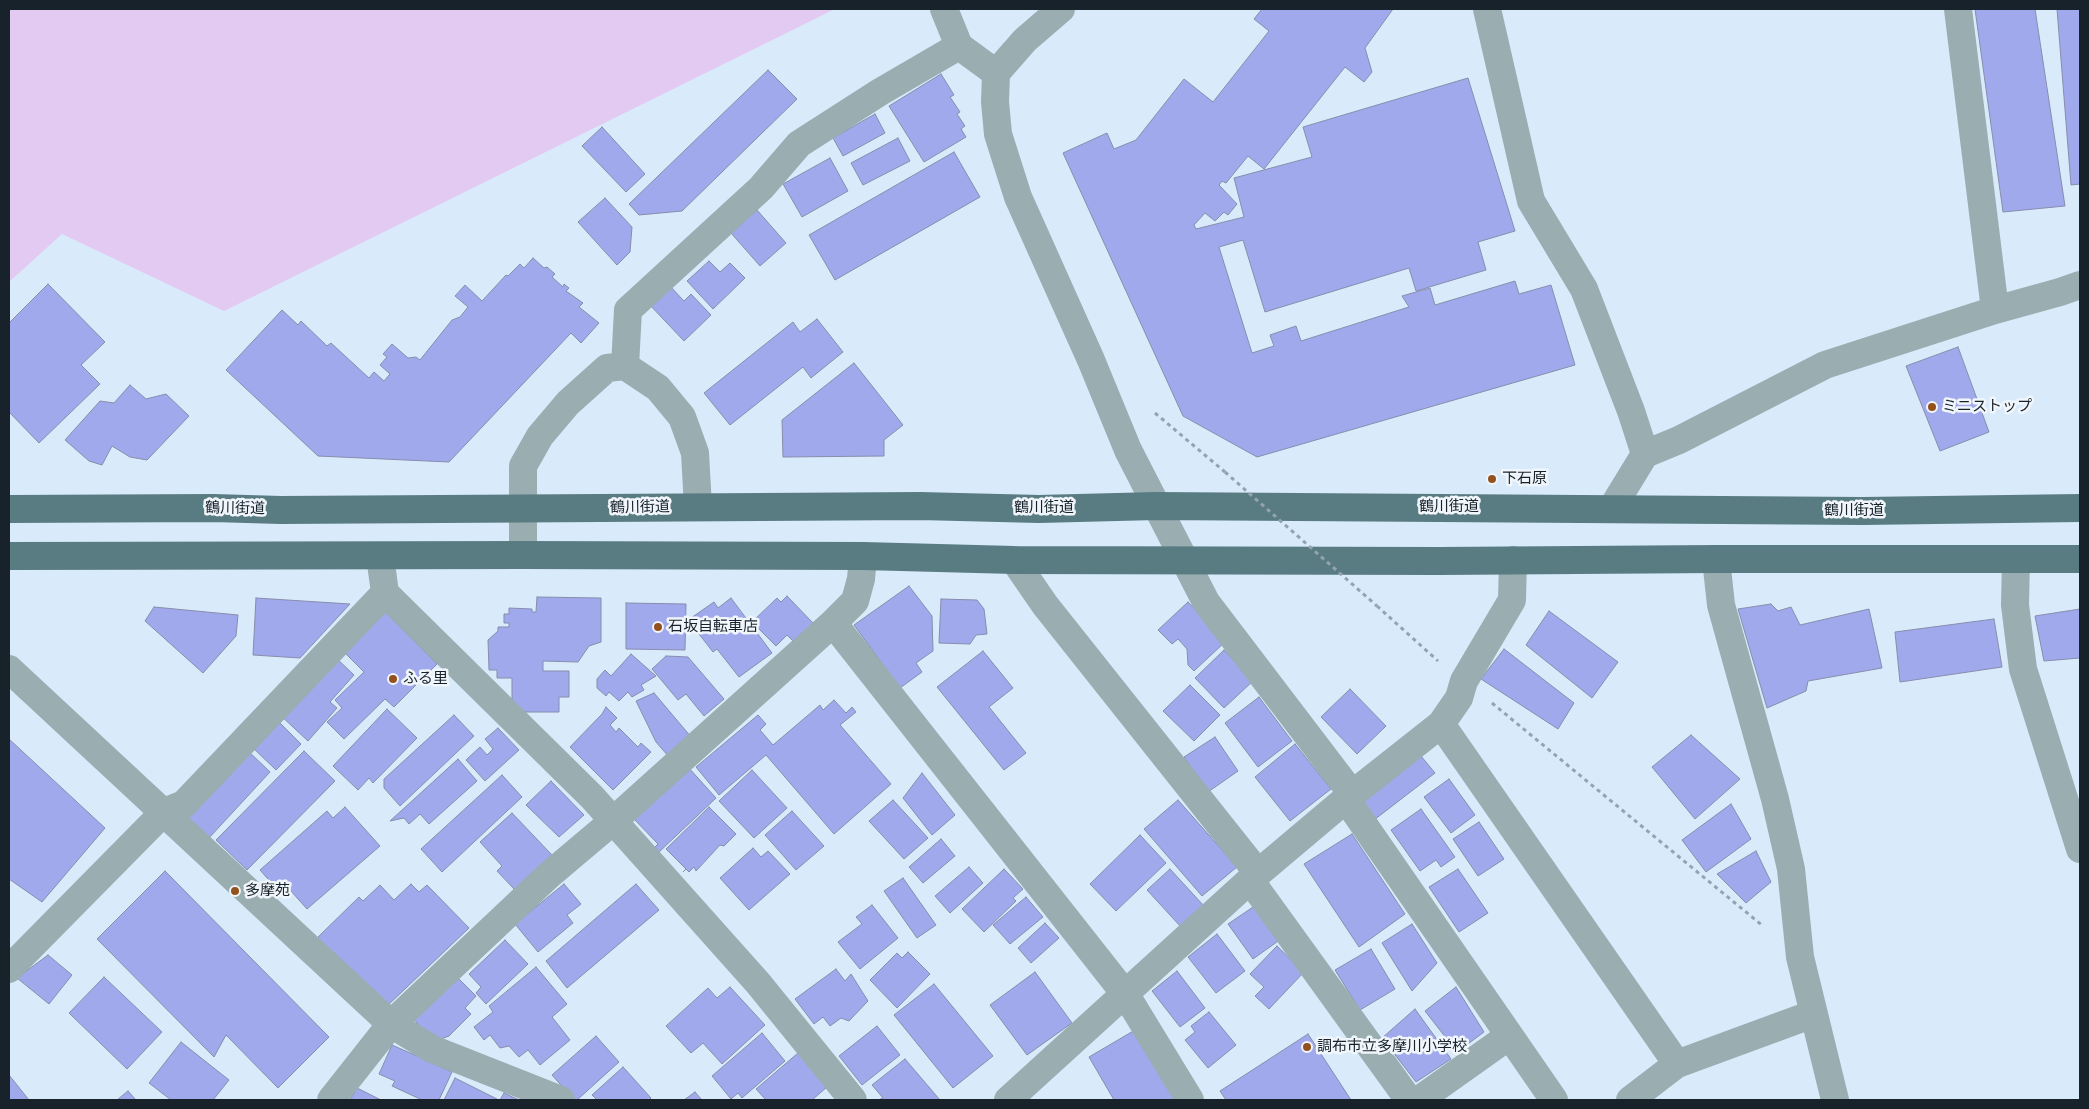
<!DOCTYPE html>
<html>
<head>
<meta charset="utf-8">
<style>
  body { margin:0 }
  #map { position:relative; width:2089px; height:1109px; overflow:hidden; background:#d9eafa; font-family:"Sofia Sans Condensed",sans-serif }
  canvas { display:block }
  .frame { position:absolute; inset:0; border:10px solid #17222b; pointer-events:none }
</style>
</head>
<body>
<div id="map">
<canvas width="2089" height="1109"></canvas>
<div class="frame"></div>
</div>
<script>
const g = document.querySelector('canvas').getContext('2d');
g.lineJoin = 'round';
function fill(path, color) {
  g.fillStyle = color;
  g.fill(path, 'evenodd');
}
function toPath(rows) {
  const path = new Path2D();
  for (const r of rows) {
    path.moveTo(r[0], r[1]);
    for (let i = 2; i < r.length; i += 2) path.lineTo(r[i], r[i + 1]);
  }
  return path;
}
function trace(path, color, width, dash) {
  g.strokeStyle = color;
  g.lineWidth = width;
  g.lineCap = dash ? 'butt' : 'round';
  g.setLineDash(dash || []);
  g.stroke(path);
}
function drawText(font, color, halo, rows, align = 'center') {
  g.font = font + ' "Sofia Sans Condensed","Noto Sans JP",sans-serif';
  g.lineWidth = 5;
  g.setLineDash([]);
  g.textBaseline = 'middle';
  g.strokeStyle = halo;
  g.fillStyle = color;
  for (const [text, x, y, turn = 0] of rows) {
    g.save();
    g.translate(x, y);
    g.rotate((+turn || 0) * Math.PI / 180);
    g.textAlign = isNaN(turn) ? turn : align;
    if (halo) g.strokeText(text, 0, 0);
    g.fillText(text, 0, 0);
    g.restore();
  }
}
fill(toPath([
  [9,9,835,9,224,311,62,234,9,282]
]), '#e3caf2');
const building = toPath([
  [1262,9,1393,9,1365,48,1372,72,1364,82,1345,67,1264,169,1248,156,1226,183,1222,181,1219,185,1237,204,1228,215,1224,212,1215,221,1205,213,1194,225,1196,229,1244,217,1234,178,1312,157,1303,127,1468,78,1515,231,1478,242,1486,270,1416,291,1409,268,1265,312,1243,240,1219,247,1252,353,1274,346,1270,335,1296,326,1301,341,1409,307,1402,296,1430,288,1435,305,1515,281,1519,294,1551,285,1575,365,1257,457,1183,416,1063,153,1107,133,1114,149,1136,140,1184,79,1213,102,1269,31,1254,19,1262,9],
  [1975,9,2035,9,2065,206,2003,212,1975,9],
  [2057,9,2080,9,2080,184,2071,185,2057,9],
  [768,70,797,99,682,211,639,215,629,204,768,70],
  [941,74,954,95,950,97,960,112,957,114,965,126,961,129,966,137,924,162,889,106,941,74],
  [875,114,885,133,843,156,833,138,875,114],
  [602,127,645,174,626,192,582,146,602,127],
  [898,138,910,161,863,185,851,163,898,138],
  [954,152,980,197,835,280,809,235,954,152],
  [830,158,848,191,802,217,783,184,830,158],
  [605,198,632,227,630,252,617,265,578,222,605,198],
  [757,210,786,243,760,266,731,233,757,210],
  [533,258,544,268,547,267,555,274,552,277,563,287,564,284,569,288,566,291,583,303,579,307,599,323,581,343,571,333,449,462,318,456,226,370,282,310,298,325,301,321,327,346,331,343,369,378,374,372,384,381,390,374,380,365,387,357,383,354,392,344,408,358,416,357,420,360,452,320,460,317,468,307,455,296,465,285,482,301,506,275,508,276,520,264,524,268,533,258],
  [709,261,720,272,730,263,745,278,713,309,687,281,709,261],
  [48,284,105,342,81,365,100,384,39,443,9,412,9,323,48,284],
  [668,284,684,301,691,294,711,315,684,341,648,303,668,284],
  [817,319,843,352,811,378,803,367,730,425,704,393,793,322,800,332,817,319],
  [1958,347,1989,432,1940,451,1906,366,1958,347],
  [854,363,903,425,884,440,884,456,783,457,782,420,854,363],
  [130,385,146,399,166,394,189,416,147,460,130,457,112,446,102,465,89,461,65,440,100,401,114,403,130,385],
  [909,586,932,616,933,651,916,663,922,672,900,688,854,625,909,586],
  [787,596,813,623,794,642,787,635,776,646,752,622,777,598,781,602,787,596],
  [537,597,601,598,601,642,589,646,578,662,543,661,543,671,569,671,569,697,559,697,559,712,512,712,512,678,497,678,497,670,489,670,488,640,498,631,498,627,509,627,509,623,504,623,504,614,509,614,509,608,532,609,532,612,536,612,537,597],
  [256,598,350,604,300,658,253,655,256,598],
  [731,598,772,653,739,677,717,649,713,652,688,620,714,602,718,608,731,598],
  [941,599,977,600,984,609,987,634,976,635,970,644,939,643,941,599],
  [1188,602,1225,642,1194,671,1188,665,1187,649,1178,639,1172,644,1158,630,1188,602],
  [626,603,686,604,685,650,626,649,626,603],
  [1771,604,1778,611,1791,607,1800,625,1869,609,1882,668,1808,681,1806,691,1767,708,1738,609,1771,604],
  [154,607,238,615,236,636,203,673,145,621,154,607],
  [2080,609,2080,658,2044,661,2035,616,2080,609],
  [384,611,437,664,394,707,385,699,344,739,327,722,342,708,335,700,364,672,343,651,384,611],
  [1549,611,1618,662,1592,698,1526,645,1549,611],
  [1994,619,2002,667,1900,682,1895,632,1994,619],
  [1504,649,1574,703,1558,729,1481,679,1504,649],
  [1224,650,1253,681,1224,708,1195,678,1224,650],
  [983,651,1013,688,989,707,1026,753,1004,770,937,687,983,651],
  [631,654,656,676,641,685,644,690,632,697,628,692,619,701,609,692,606,696,597,688,597,679,605,670,611,676,631,654],
  [333,655,354,675,330,702,337,708,308,741,279,714,333,655],
  [666,656,688,657,724,699,704,716,686,694,678,700,652,669,666,656],
  [1190,685,1220,715,1194,741,1163,711,1190,685],
  [1350,689,1386,726,1357,754,1321,717,1350,689],
  [654,693,692,738,669,757,656,742,636,701,654,693],
  [1259,697,1292,741,1258,767,1225,723,1259,697],
  [834,700,846,713,852,707,856,712,840,725,891,784,834,834,766,755,719,795,696,767,758,715,766,724,760,730,773,745,820,705,823,710,834,700],
  [606,707,617,718,610,725,616,732,619,728,638,747,641,743,651,752,613,790,570,747,602,714,606,707],
  [387,709,417,738,373,783,369,778,358,790,333,766,387,709],
  [454,715,474,736,400,806,384,788,384,779,454,715],
  [275,718,301,744,276,770,250,745,275,718],
  [498,728,519,750,485,781,466,760,480,747,487,755,493,749,485,739,498,728],
  [1691,735,1740,779,1695,819,1652,767,1691,735],
  [1215,737,1238,771,1208,792,1184,757,1215,737],
  [9,739,105,828,42,902,9,879,9,739],
  [1295,744,1331,789,1290,821,1255,777,1295,744],
  [245,748,270,772,208,839,182,814,245,748],
  [304,751,335,781,247,870,216,840,304,751],
  [1421,756,1435,773,1374,820,1361,804,1421,756],
  [458,759,477,781,429,824,420,814,409,824,404,818,390,821,458,759],
  [688,767,716,798,658,853,654,848,658,844,634,819,688,767],
  [752,770,787,808,754,838,719,801,752,770],
  [922,773,955,815,932,835,903,798,922,773],
  [502,775,522,797,442,872,421,849,502,775],
  [1449,779,1475,815,1451,833,1424,797,1449,779],
  [551,781,584,815,559,837,526,805,551,781],
  [893,800,928,838,904,859,869,821,893,800],
  [1178,800,1237,867,1202,896,1144,829,1178,800],
  [1731,804,1751,839,1706,872,1682,840,1731,804],
  [345,807,380,846,307,909,282,881,275,887,260,870,327,811,333,818,345,807],
  [709,807,736,834,724,846,720,845,696,871,694,867,689,872,686,869,683,872,686,869,666,849,709,807],
  [1421,809,1455,857,1441,867,1436,860,1420,871,1391,830,1421,809],
  [792,811,824,846,796,870,765,835,792,811],
  [512,813,552,855,515,890,497,871,502,866,480,842,512,813],
  [1479,822,1504,859,1478,876,1453,839,1479,822],
  [1352,834,1405,914,1359,947,1304,864,1352,834],
  [1140,835,1166,863,1116,911,1090,884,1140,835],
  [941,839,955,856,923,883,909,867,941,839],
  [753,848,761,857,768,851,790,874,749,910,720,878,753,848],
  [1756,851,1771,882,1746,903,1717,874,1756,851],
  [969,867,983,883,950,913,935,896,969,867],
  [1004,869,1023,889,1013,898,1016,901,984,932,962,909,1004,869],
  [1170,869,1204,906,1181,927,1147,890,1170,869],
  [1458,869,1488,913,1459,932,1429,887,1458,869],
  [165,871,329,1037,278,1088,226,1035,214,1057,97,939,165,871],
  [903,878,936,925,917,938,884,891,903,878],
  [411,884,419,892,427,885,469,928,385,1008,317,938,359,897,363,901,380,885,394,900,411,884],
  [564,884,581,904,567,915,573,923,538,952,515,924,564,884],
  [636,884,659,910,567,988,546,961,636,884],
  [1026,897,1043,917,1010,944,993,925,1026,897],
  [872,905,898,938,860,969,838,942,862,924,856,917,872,905],
  [1256,905,1281,939,1253,959,1228,924,1256,905],
  [1045,923,1059,938,1031,963,1018,948,1045,923],
  [1412,924,1437,963,1412,991,1382,943,1412,924],
  [1217,934,1245,971,1216,993,1188,957,1217,934],
  [505,940,528,964,486,1004,476,993,481,987,469,974,505,940],
  [1277,946,1304,972,1269,1009,1255,996,1264,987,1250,974,1277,946],
  [1371,949,1395,989,1360,1010,1335,970,1371,949],
  [908,952,930,974,897,1008,870,980,897,953,902,958,908,952],
  [48,955,72,975,49,1004,17,978,48,955],
  [536,967,567,1004,552,1017,570,1040,540,1065,528,1050,519,1057,509,1046,500,1048,490,1035,484,1040,474,1027,493,1012,489,1006,536,967],
  [836,969,845,981,851,974,868,1001,849,1021,841,1018,830,1026,823,1017,814,1024,795,999,836,969],
  [1177,971,1205,1008,1180,1027,1152,991,1177,971],
  [1035,972,1072,1023,1027,1055,990,1005,1035,972],
  [104,977,162,1032,127,1069,69,1013,104,977],
  [457,977,476,996,465,1008,471,1014,449,1036,435,1041,413,1019,457,977],
  [934,984,993,1056,953,1088,894,1015,934,984],
  [730,987,765,1025,722,1064,703,1043,691,1053,666,1026,708,988,717,998,730,987],
  [1456,987,1484,1032,1457,1052,1425,1011,1456,987],
  [1415,1009,1451,1059,1416,1082,1382,1038,1415,1009],
  [1209,1012,1236,1045,1208,1068,1185,1040,1195,1032,1191,1026,1209,1012],
  [877,1026,900,1055,862,1085,839,1056,877,1026],
  [1135,1030,1176,1100,1114,1100,1089,1057,1135,1030],
  [762,1033,785,1061,742,1098,738,1093,731,1099,712,1076,762,1033],
  [1308,1034,1351,1100,1226,1100,1220,1091,1308,1034],
  [596,1036,619,1062,577,1100,574,1100,552,1075,596,1036],
  [181,1042,229,1080,213,1100,171,1100,149,1083,181,1042],
  [392,1045,417,1056,418,1053,430,1062,452,1072,439,1100,419,1100,420,1099,392,1086,395,1081,379,1074,392,1045],
  [798,1053,827,1087,812,1100,766,1100,756,1089,798,1053],
  [905,1059,940,1100,878,1100,883,1098,872,1085,905,1059],
  [623,1067,651,1098,649,1100,597,1100,592,1095,623,1067],
  [9,1075,29,1100,9,1100,9,1075],
  [455,1078,497,1099,496,1100,444,1100,455,1078],
  [357,1088,381,1100,350,1100,357,1088],
  [128,1091,136,1100,117,1100,128,1091],
  [695,1092,702,1100,684,1100,695,1092],
  [504,1093,519,1100,500,1100,504,1093]
]);
fill(building, '#a1a9ed');
trace(building, '#878cac', 1);
trace(toPath([
  [1155,413,1225,472],
  [1377,606,1438,661],
  [1492,703,1763,926]
]), '#94a3b1', 3, [4, 4]);
trace(toPath([
  [944,9,959,46,996,73,995,102,998,134,1018,197,1091,360,1128,450,1206,602,1353,795],
  [1487,9,1531,201,1584,289,1631,411,1645,454],
  [1958,9,1995,310],
  [996,73,1025,40,1061,9],
  [625,366,628,310,761,188,799,144,880,92,959,46],
  [1612,508,1645,454,1679,440,1825,365,1995,310,2060,292,2080,285],
  [523,555,523,466,540,436,568,403,607,368,625,366,658,388,682,417,695,453,698,507],
  [380,556,385,593,592,797,758,983,853,1100],
  [1716,559,1721,605,1775,799,1791,869,1800,957,1835,1100],
  [2016,559,2015,605,2023,669,2080,849],
  [1014,560,1045,605,1258,873],
  [833,623,1126,995,1190,1100],
  [9,669,391,1024,432,1049,561,1100],
  [1441,724,1677,1064],
  [1346,799,1554,1100],
  [1250,880,1409,1100],
  [9,969,164,812,184,804,385,593],
  [331,1100,391,1024,549,875,613,821,833,623,855,601,861,579,863,556],
  [1008,1100,1250,880,1346,799,1441,724,1459,698,1464,681,1512,600,1513,560],
  [1419,1100,1509,1036],
  [1630,1100,1677,1064,1813,1014]
]), '#9aadb1', 28);
trace(toPath([
  [9,509,213,508,281,510,920,506,1039,509,1156,506,1863,511,2080,508],
  [9,556,523,555,863,556,1014,560,1439,561,1716,559,2080,559]
]), '#597c82', 28);
trace(toPath([
  [1225,472,1377,606]
]), '#94a3b1', 3, [4, 4]);
for (const [x, y, r, color] of [
  [1932,407,5,"#93511e"],
  [1492,479,5,"#93511e"],
  [658,627,5,"#93511e"],
  [393,679,5,"#93511e"],
  [235,891,5,"#93511e"],
  [1307,1047,5,"#93511e"]
]) {
  const dot = new Path2D();
  dot.arc(x, y, r, 0, 2 * Math.PI);
  g.fillStyle = color;
  g.fill(dot);
  trace(dot, '#f0f6fb', 2);
}
drawText('15px', '#17222b', '#f0f6fb', [
  ["ミニストップ",1942,407],
  ["下石原",1502,479],
  ["石坂自転車店",668,627],
  ["ふる里",403,679],
  ["多摩苑",245,891],
  ["調布市立多摩川小学校",1317,1047]
], 'left');
drawText('15px', '#17222b', '#f0f6fb', [
  ["鶴川街道",1449,507],
  ["鶴川街道",640,508,-1],
  ["鶴川街道",1044,508],
  ["鶴川街道",235,509,1],
  ["鶴川街道",1854,511]
]);
</script>
</body>
</html>
